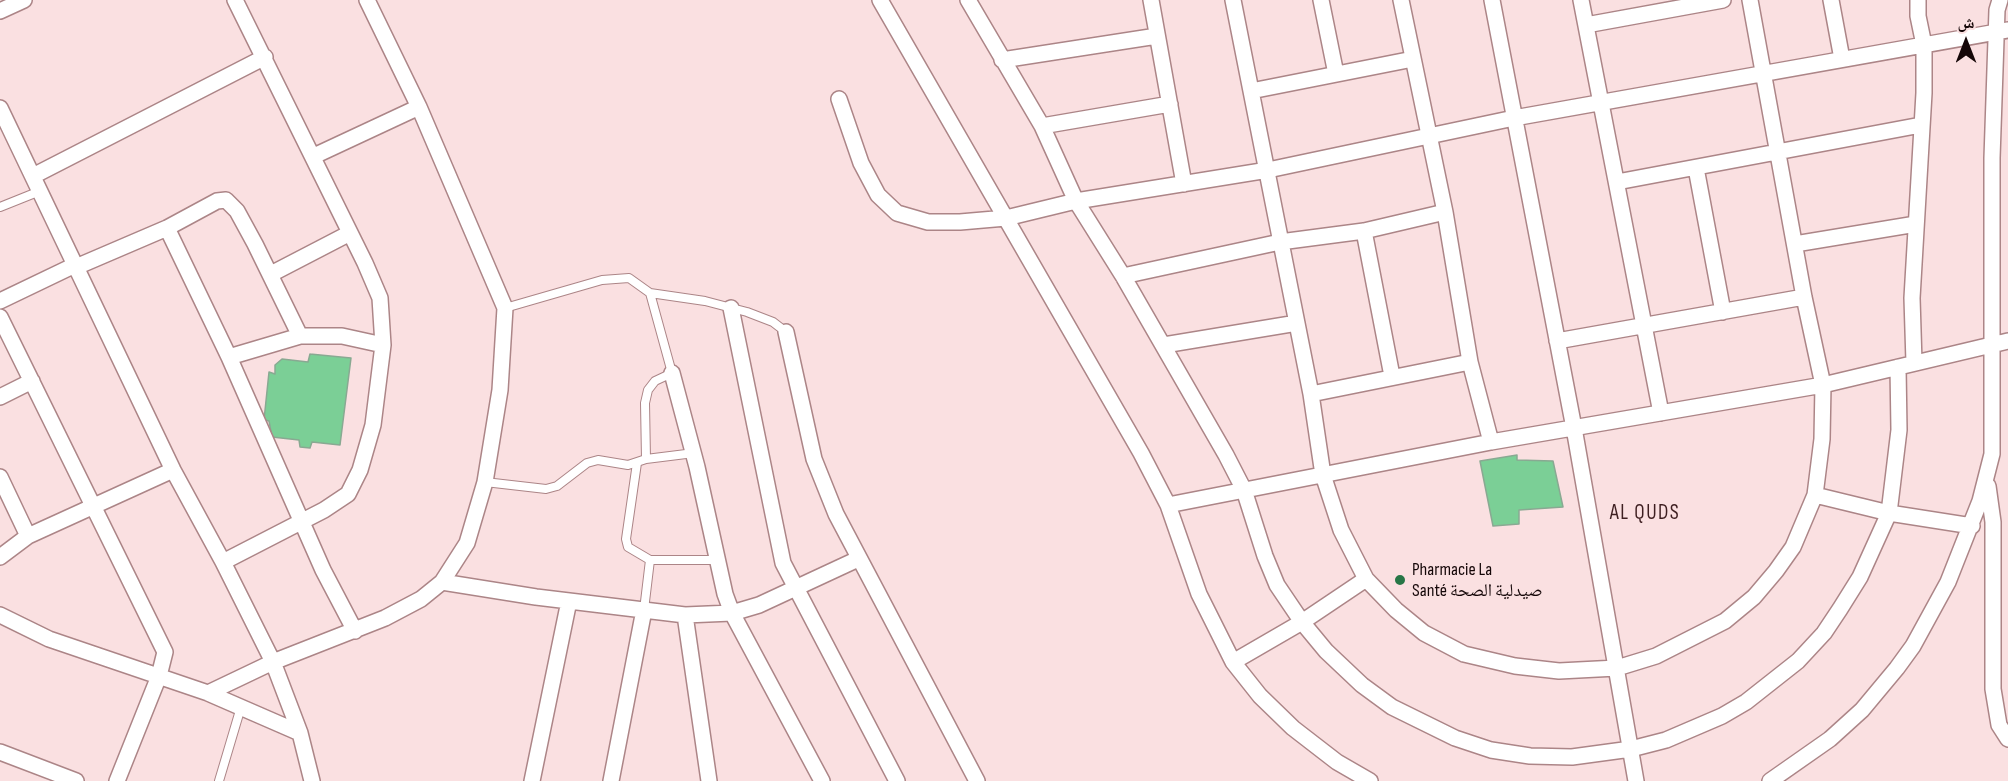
<!DOCTYPE html>
<html>
<head>
<meta charset="utf-8">
<style>
  body { margin:0 }
  #map { position:relative; width:2008px; height:781px; overflow:hidden; background:#fae0e1; font-family:"Sofia Sans Condensed","Noto Naskh Arabic",sans-serif }
  canvas { display:block }
  .north { position:absolute; left:1936px; top:12px; width:60px; height:60px; -webkit-text-stroke:4px #fae0e1; paint-order:stroke; rotate:0deg; font-size:16px; font-weight:700; line-height:24px; text-align:center; color:#150708 }
  .north::after { content:''; display:block; margin:auto; width:21px; height:27px; background:#150708; clip-path:polygon(50% 0,100% 100%,50% 72%,0 100%) }
</style>
</head>
<body>
<div id="map">
<canvas width="2008" height="781"></canvas>
<div class="north">ش</div>
</div>
<script>
const g = document.querySelector('canvas').getContext('2d');
g.lineJoin = 'round';
function fill(path, color) {
  g.fillStyle = color;
  g.fill(path, 'evenodd');
}
function toPath(rows) {
  const path = new Path2D();
  for (const r of rows) {
    path.moveTo(r[0], r[1]);
    for (let i = 2; i < r.length; i += 2) path.lineTo(r[i], r[i + 1]);
  }
  return path;
}
function trace(path, color, width, dash) {
  g.strokeStyle = color;
  g.lineWidth = width;
  g.lineCap = dash ? 'butt' : 'round';
  g.setLineDash(dash || []);
  g.stroke(path);
}
function drawText(font, color, halo, rows, align = 'center') {
  g.font = font + ' "Sofia Sans Condensed","Noto Naskh Arabic",sans-serif';
  g.lineWidth = 6;
  g.setLineDash([]);
  g.textBaseline = 'middle';
  g.strokeStyle = halo;
  g.fillStyle = color;
  for (const [text, x, y, turn = 0] of rows) {
    g.save();
    g.translate(x, y);
    g.rotate((+turn || 0) * Math.PI / 180);
    g.textAlign = isNaN(turn) ? turn : align;
    if (halo) g.strokeText(text, 0, 0);
    g.fillText(text, 0, 0);
    g.restore();
  }
}
const building = toPath([
  [310,354,351,358,340,445,312,442,310,448,300,447,299,440,272,437,269,421,264,420,269,372,275,374,275,365,282,359,308,362,310,354],
  [1517,455,1517,460,1553,461,1563,507,1519,510,1519,524,1493,526,1480,461,1517,455]
]);
fill(building, '#7bcf96');
trace(building, '#89a992', 1.5);
const lane = toPath([
  [0,207,40,191],
  [650,293,705,301,747,312,773,322,786,332],
  [505,308,602,280,629,278,650,293,672,373,655,381,648,390,645,403,646,459],
  [637,463,626,539,628,547,650,560,716,560],
  [485,482,546,489,557,486,587,463,598,460,628,465,646,459,694,453],
  [644,610,650,560],
  [219,781,241,707]
]);
const street = toPath([
  [367,0,419,107,505,308,500,390,485,482,467,543,442,582],
  [880,0,1141,453,1168,505,1199,594,1233,662,1260,696,1293,728,1337,762,1370,781],
  [968,0,1042,126,1076,201,1123,276,1226,455,1244,490,1265,556,1277,585,1302,622,1326,651,1362,685,1392,707,1455,738,1491,750,1530,756,1572,757,1631,749,1666,740,1722,716,1746,702,1798,661,1824,633,1840,609,1860,577,1889,513,1899,430,1898,367],
  [1151,0,1184,184],
  [1233,0,1311,394,1323,475,1341,530,1366,579,1396,610,1424,633,1464,654,1515,666,1559,671,1617,668,1656,656,1725,621,1754,597,1776,571,1793,547,1815,495,1822,439,1823,385,1804,297,1750,0],
  [1321,0,1336,74],
  [1401,0,1445,212,1470,362,1491,442],
  [1492,0,1574,428,1636,781],
  [1581,0,1661,413],
  [1831,0,1842,59],
  [0,11,24,0],
  [1586,25,1723,0],
  [1002,60,1157,36],
  [1251,91,1413,59],
  [839,99,861,163,878,195,897,213,928,222,960,222,1006,218,1076,201,1268,170,1514,118,2008,30],
  [0,108,173,470,223,562,273,662,300,733,312,781],
  [1042,126,1170,104],
  [314,156,419,107],
  [1696,168,1723,312],
  [33,176,265,57],
  [1617,182,1921,125],
  [167,228,229,357,323,570,355,631],
  [1364,231,1392,376],
  [1795,244,1916,224],
  [76,267,167,228,217,201,226,200,237,211,255,244,300,336],
  [271,274,350,233],
  [1123,276,1280,242,1364,231,1445,212],
  [0,301,75,265],
  [731,308,783,563,897,781],
  [0,317,165,652,159,676,117,781],
  [786,332,814,459,836,514,977,781],
  [1557,341,1804,297],
  [1164,345,1297,323],
  [229,357,300,336,342,336,383,345],
  [1914,363,1912,298,1924,93,1924,45,1918,16,1918,0],
  [672,373,697,467,725,594,732,613,822,781],
  [1311,394,1470,362],
  [0,397,32,381],
  [0,477,28,536],
  [1988,486,1993,522,1993,689,1999,725,2008,739],
  [1815,495,1889,513,1972,526],
  [1168,505,1491,442,1823,385,2008,341],
  [0,557,28,536,173,470],
  [223,562,324,510,348,494,360,470,373,425,383,345,380,298,365,263,235,0],
  [0,615,49,639,208,693,300,733],
  [685,615,709,781],
  [1233,662,1302,622,1366,579],
  [208,693,273,662,385,618,421,599,442,582,536,597,685,615,732,613,759,605,858,559],
  [0,752,76,781],
  [532,781,569,601],
  [611,781,644,610],
  [1770,781,1830,739,1862,710,1897,668,1913,646,1948,582,1980,501,1992,454,1992,158,1997,10,2000,0]
]);
trace(lane, '#ac8587', 10);
trace(street, '#ac8587', 18);
trace(lane, '#fff', 8);
trace(street, '#fff', 15);
for (const [x, y, r, color] of [
  [1400,580,6,"#277646"]
]) {
  const dot = new Path2D();
  dot.arc(x, y, r, 0, 2 * Math.PI);
  g.fillStyle = color;
  g.fill(dot);
  trace(dot, '#fae0e1', 2);
}
drawText('18px', '#150708', '#fae0e1', [
  ["Pharmacie La",1412,570],
  ["Santé صيدلية الصحة",1412,591]
], 'left');
g.letterSpacing = '1.5px';
drawText('21px', '#3e1f21', '#fae0e1', [
  ["AL QUDS",1645,514]
]);
g.letterSpacing = '0px';
</script>
</body>
</html>
